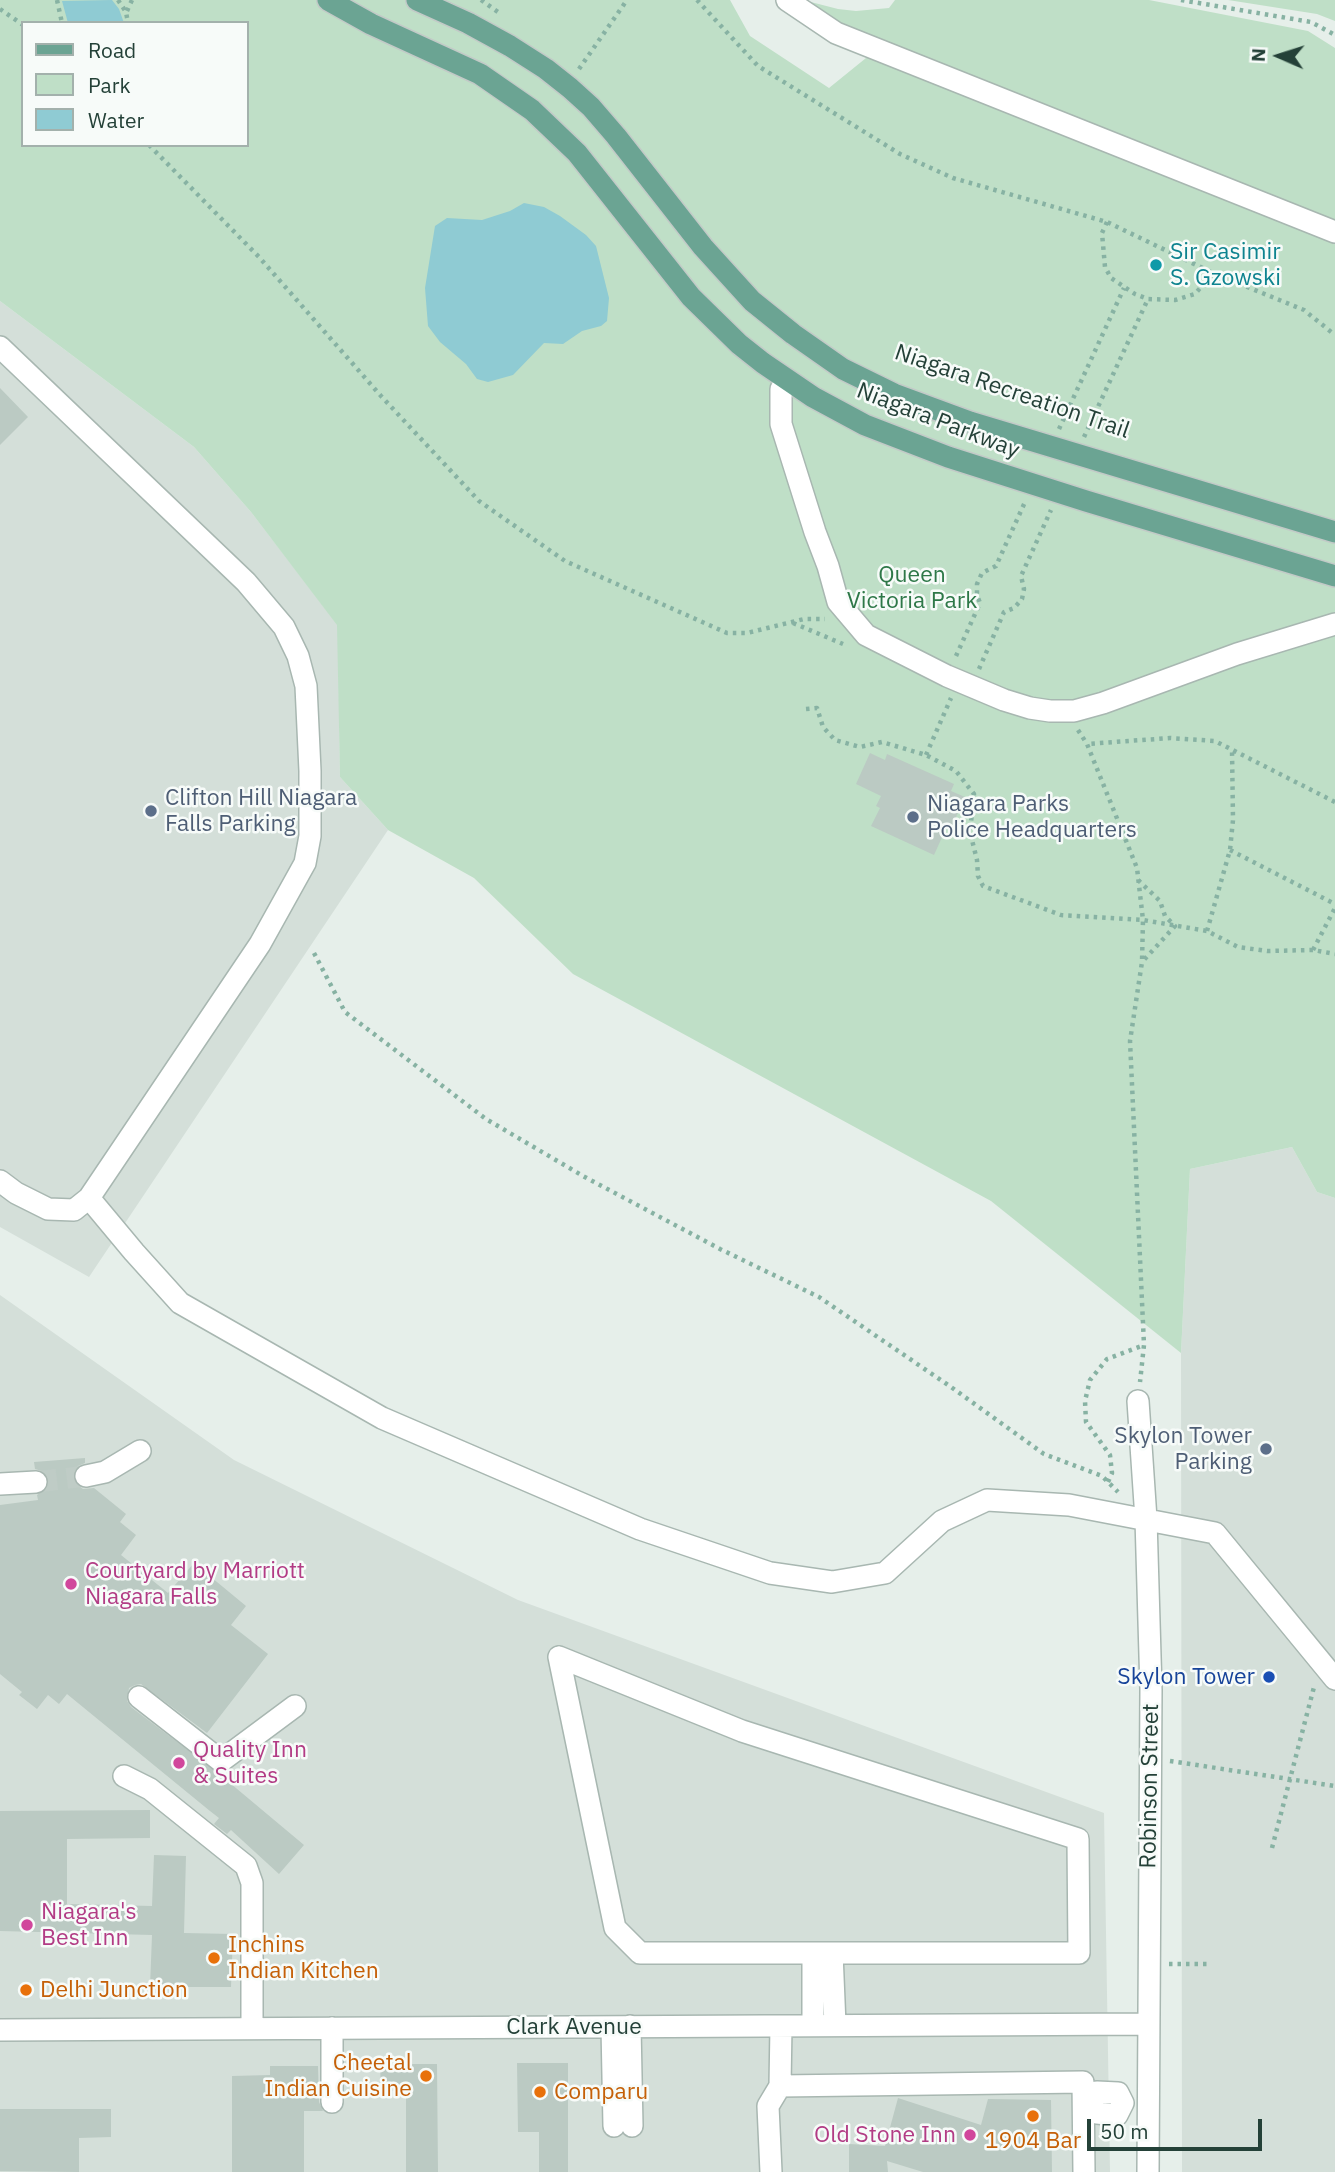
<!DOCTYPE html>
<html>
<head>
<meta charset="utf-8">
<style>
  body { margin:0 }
  #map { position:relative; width:1335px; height:2172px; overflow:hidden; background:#e6efea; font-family:"IBM Plex Sans",sans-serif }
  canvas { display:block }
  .legend { position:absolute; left:21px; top:21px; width:228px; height:126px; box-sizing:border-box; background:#f7fbf9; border:2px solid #a3b1ac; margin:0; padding:9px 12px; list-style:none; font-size:21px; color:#244138 }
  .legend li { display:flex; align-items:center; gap:14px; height:35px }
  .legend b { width:35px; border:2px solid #a3b1ac }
  .north { position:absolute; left:1244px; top:21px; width:70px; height:70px; -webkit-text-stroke:5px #f7fbf9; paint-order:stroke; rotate:273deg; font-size:19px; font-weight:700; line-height:28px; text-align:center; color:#244138 }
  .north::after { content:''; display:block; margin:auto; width:24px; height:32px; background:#244138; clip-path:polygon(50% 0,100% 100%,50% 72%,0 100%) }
  .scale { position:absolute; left:1087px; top:2119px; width:175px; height:32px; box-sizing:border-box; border:4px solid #244138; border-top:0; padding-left:9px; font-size:21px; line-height:24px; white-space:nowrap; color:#244138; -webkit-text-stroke:5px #f7fbf9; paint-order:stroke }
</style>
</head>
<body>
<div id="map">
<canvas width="1335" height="2172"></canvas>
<ul class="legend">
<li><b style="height:9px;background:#6ba493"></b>Road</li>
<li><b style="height:19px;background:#bfdfc7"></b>Park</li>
<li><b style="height:19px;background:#8fcbd3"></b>Water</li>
</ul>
<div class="north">N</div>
<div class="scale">50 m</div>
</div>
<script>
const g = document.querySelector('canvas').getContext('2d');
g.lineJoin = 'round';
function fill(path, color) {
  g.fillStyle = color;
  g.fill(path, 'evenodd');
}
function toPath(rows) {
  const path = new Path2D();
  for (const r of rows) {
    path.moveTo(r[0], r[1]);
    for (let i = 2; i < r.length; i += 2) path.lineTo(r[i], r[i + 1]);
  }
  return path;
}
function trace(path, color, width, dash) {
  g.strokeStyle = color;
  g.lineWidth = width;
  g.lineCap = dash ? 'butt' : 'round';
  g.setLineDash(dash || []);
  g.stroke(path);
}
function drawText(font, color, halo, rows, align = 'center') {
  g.font = font + ' "IBM Plex Sans",sans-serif';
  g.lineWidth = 5;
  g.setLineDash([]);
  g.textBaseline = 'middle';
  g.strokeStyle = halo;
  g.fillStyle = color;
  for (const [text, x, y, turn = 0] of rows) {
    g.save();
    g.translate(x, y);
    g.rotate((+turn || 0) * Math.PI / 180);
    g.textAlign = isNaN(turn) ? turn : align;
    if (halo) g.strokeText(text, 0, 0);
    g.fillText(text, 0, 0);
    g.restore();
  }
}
fill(toPath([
  [0,301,194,447,251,512,338,625,340,777,388,830,89,1277,0,1227],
  [1292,1147,1317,1192,1335,1198,1335,2172,1182,2172,1181,1353,1190,1169],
  [0,1295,234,1460,518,1600,1104,1813,1110,2172,0,2172]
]), '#d4dfd9');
fill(toPath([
  [0,0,730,0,750,36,829,88,866,58,876,58,993,107,1093,142,1335,239,1335,1198,1317,1192,1292,1147,1190,1169,1181,1353,991,1201,573,974,474,878,388,830,340,777,337,625,251,512,194,447,0,301],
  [23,23,247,23,247,145,23,145],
  [803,0,838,9,856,11,889,8,895,0,1149,0,1308,31,1335,48,1335,222,1098,126,888,44,837,22],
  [1228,0,1335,0,1335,21,1317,14]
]), '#bfdfc7');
fill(toPath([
  [112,0,119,9,124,23,68,23,62,1],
  [524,203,544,207,560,216,586,235,596,246,609,298,607,321,601,326,582,331,563,344,544,343,513,375,488,382,477,379,466,364,440,342,428,326,425,288,435,226,447,218,482,220,510,211]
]), '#8fcbd3');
fill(toPath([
  [0,388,28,417,0,445],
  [870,753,885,760,887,754,954,784,951,791,965,797,952,826,948,824,934,855,871,826,880,808,876,806,881,796,856,784],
  [85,1458,85,1463,78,1466,74,1471,73,1478,76,1484,83,1489,94,1488,126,1514,120,1522,136,1535,121,1555,168,1593,194,1563,246,1606,231,1625,268,1654,207,1733,141,1684,135,1685,129,1688,127,1701,131,1707,218,1773,304,1845,279,1874,231,1830,227,1834,214,1824,219,1818,210,1811,67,1694,59,1704,48,1695,37,1709,19,1695,22,1692,0,1674,0,1505,38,1500,37,1495,47,1488,49,1482,47,1475,42,1471,35,1469,34,1462],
  [150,1810,150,1838,67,1839,67,1904,152,1906,154,1855,186,1856,184,1933,233,1934,231,1987,150,1987,152,1935,0,1931,0,1811],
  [517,2063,568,2063,568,2172,539,2172,539,2132,518,2132],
  [380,2064,437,2064,438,2172,406,2172,406,2091,381,2091],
  [270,2066,318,2066,319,2102,323,2111,304,2111,304,2172,232,2172,232,2076,270,2075],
  [898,2098,981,2125,988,2099,1051,2100,1052,2172,923,2172,887,2161,888,2172,849,2172,849,2144,885,2146],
  [0,2109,111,2109,111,2137,79,2138,79,2172,0,2171]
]), '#bbcac3');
trace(toPath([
  [36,1482,86,1476]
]), '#bfccc6', 21, [21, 10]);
const minor = toPath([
  [787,0,836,33,1335,232],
  [0,347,246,582,284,627,298,656,306,686,310,771,310,836,305,863,260,944,89,1198,74,1210,48,1209,16,1193,0,1181],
  [787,380,781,389,781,424,815,532,828,566,838,602,866,635,947,676,1004,700,1030,708,1050,711,1074,711,1103,703,1237,654,1335,624],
  [89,1198,134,1252,180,1303,382,1418,640,1529,770,1573,832,1582,885,1573,942,1521,987,1500,1069,1505,1215,1533,1335,1679],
  [1138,1401,1146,1519,1151,1690,1148,2172],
  [86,1476,105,1472,140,1451],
  [0,1484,36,1482],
  [559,1657,742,1731,1078,1839,1079,1953,640,1953,615,1928,559,1657],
  [139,1697,221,1761,295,1706],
  [124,1776,150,1789,246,1866,252,1883,252,2028],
  [813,1953,813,2025],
  [832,1953,835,2025],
  [630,2026,632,2126],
  [612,2027,614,2126],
  [332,2028,332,2102],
  [0,2030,1147,2024],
  [780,2086,781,2026],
  [1090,2102,1097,2113,1117,2115,1123,2103],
  [1090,2102,1097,2092,1118,2093,1123,2103],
  [771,2172,768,2106,780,2086,1083,2082,1084,2172]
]);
const major = toPath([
  [328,0,371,24,480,74,532,110,577,153,691,297,739,344,763,363,813,397,865,425,948,457,1086,501,1335,576],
  [417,0,468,23,510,46,546,69,570,88,591,107,616,136,703,247,752,301,793,334,843,369,894,394,970,422,1335,532]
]);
trace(minor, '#a8b7b1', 24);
trace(major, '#c2cac7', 24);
trace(toPath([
  [57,0,62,23],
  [118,0,126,12,128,23],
  [481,0,498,12],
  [697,0,758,66,900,154,953,178,1107,222,1213,273,1304,310,1335,335],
  [1181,0,1311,22,1335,35],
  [0,9,23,25],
  [127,11,132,0],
  [579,69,627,0],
  [149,145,259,257,381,396,479,501,565,561,727,633,747,633,804,619,825,619],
  [1107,222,1102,233,1105,267,1111,278,1135,294,1148,299,1175,300,1195,294,1213,273],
  [1059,429,1124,288],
  [1084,437,1148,299],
  [793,623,843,644],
  [956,656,980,603,977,595,977,584,982,573,996,566,1025,502],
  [979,669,1004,612,1014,608,1022,599,1024,589,1021,576,1051,510],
  [806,709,817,708,823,727,835,740,860,747,882,742,926,755,956,771,974,794,970,832,977,860,978,876,983,886,1061,915,1143,920,1142,962,1130,1041,1144,1345,1140,1382],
  [1078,730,1087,744],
  [926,755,951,698],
  [1335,802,1215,741,1170,738,1087,744,1137,868,1143,920,1207,931,1238,947,1267,951,1313,950,1335,954],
  [1230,850,1335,904],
  [1138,880,1160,901,1165,916,1175,926,1143,961],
  [1207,931,1230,850,1233,820,1232,749],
  [1313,950,1335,908],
  [314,953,345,1012,486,1119,583,1176,720,1249,819,1297,951,1387,1044,1454,1102,1476,1118,1492],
  [1108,1482,1112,1473,1110,1455,1086,1422,1085,1401,1090,1380,1107,1359,1144,1345],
  [1170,1761,1335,1786],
  [1272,1848,1314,1687],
  [1169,1964,1210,1964]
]), '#87b2a3', 4.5, [3.5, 5]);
trace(minor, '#fff', 21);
trace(major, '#6ba493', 21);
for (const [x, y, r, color] of [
  [1156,265,7,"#0f9aa8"],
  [151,811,7,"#5c6f8a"],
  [913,817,7,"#5c6f8a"],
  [1266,1449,7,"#5c6f8a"],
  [71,1584,7,"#d1479c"],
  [1269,1677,7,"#1a4fb4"],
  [179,1763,7,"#d1479c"],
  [27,1925,7,"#d1479c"],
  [214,1958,7,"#e8710a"],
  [26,1990,7,"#e8710a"],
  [426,2076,7,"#e8710a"],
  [540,2092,7,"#e8710a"],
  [1033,2116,7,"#e8710a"],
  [970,2135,7,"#d1479c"]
]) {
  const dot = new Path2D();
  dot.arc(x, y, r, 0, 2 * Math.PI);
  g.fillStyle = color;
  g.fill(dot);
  trace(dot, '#f7fbf9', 2.5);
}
drawText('23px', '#0d838f', '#f7fbf9', [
  ["Sir Casimir",1170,252],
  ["S. Gzowski",1170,278]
], 'left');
drawText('23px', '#244138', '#f7fbf9', [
  ["Niagara Recreation Trail",1012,392,19],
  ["Niagara Parkway",938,421,21],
  ["Robinson Street",1150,1786,-89],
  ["Clark Avenue",574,2027]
]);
drawText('23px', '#2e7848', '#f7fbf9', [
  ["Queen",912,575],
  ["Victoria Park",912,601]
]);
drawText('23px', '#4e5e75', '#f7fbf9', [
  ["Clifton Hill Niagara",165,798],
  ["Falls Parking",165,824],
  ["Niagara Parks",927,804],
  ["Police Headquarters",927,830],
  ["Skylon Tower",1252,1436,"right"],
  ["Parking",1252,1462,"right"]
], 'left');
drawText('23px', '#b23c85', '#f7fbf9', [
  ["Courtyard by Marriott",85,1571],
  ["Niagara Falls",85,1597],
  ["Quality Inn",193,1750],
  ["& Suites",193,1776],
  ["Niagara's",41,1912],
  ["Best Inn",41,1938],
  ["Old Stone Inn",956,2135,"right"]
], 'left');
drawText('23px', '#164399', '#f7fbf9', [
  ["Skylon Tower",1255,1677]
], 'right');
drawText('23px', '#c56008', '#f7fbf9', [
  ["Inchins",228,1945],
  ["Indian Kitchen",228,1971],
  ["Delhi Junction",40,1990],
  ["Cheetal",412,2063,"right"],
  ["Indian Cuisine",412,2089,"right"],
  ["Comparu",554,2092],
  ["1904 Bar",1033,2141,"center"]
], 'left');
</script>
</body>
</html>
